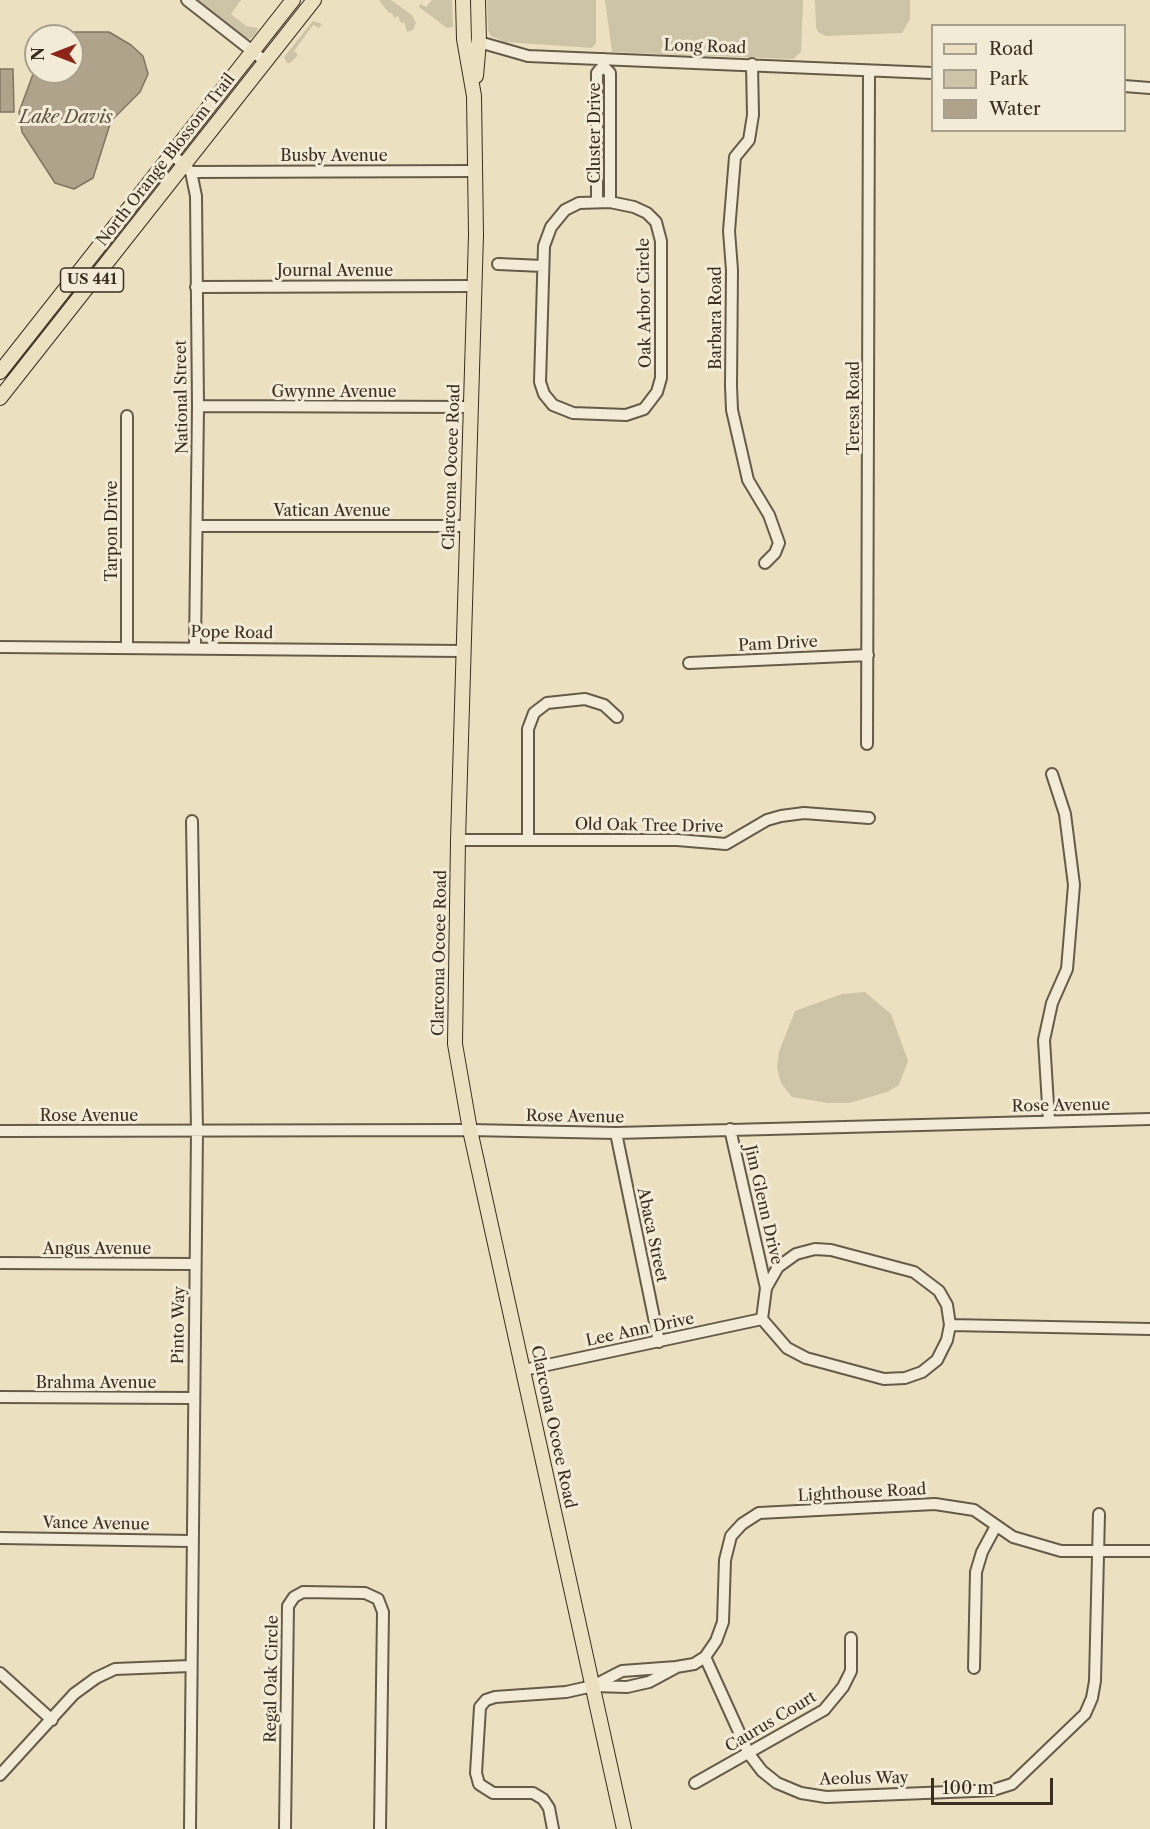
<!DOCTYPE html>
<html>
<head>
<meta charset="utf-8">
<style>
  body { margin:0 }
  #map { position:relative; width:1150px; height:1829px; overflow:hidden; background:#ebe1c1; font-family:"Libre Caslon Text",serif }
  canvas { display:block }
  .legend { position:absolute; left:931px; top:24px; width:195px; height:108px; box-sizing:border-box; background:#f2ecd7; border:2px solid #a8a08e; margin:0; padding:8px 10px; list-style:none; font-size:18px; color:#3a2e21 }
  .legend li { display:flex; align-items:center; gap:12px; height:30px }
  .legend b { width:30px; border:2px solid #a8a08e }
  .north { position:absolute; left:24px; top:24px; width:60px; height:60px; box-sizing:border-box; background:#f2ecd7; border:2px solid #a8a08e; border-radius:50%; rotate:270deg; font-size:16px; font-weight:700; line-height:24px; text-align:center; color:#3a2e21 }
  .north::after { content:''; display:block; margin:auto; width:21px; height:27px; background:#8f2418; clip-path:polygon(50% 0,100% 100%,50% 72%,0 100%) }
  .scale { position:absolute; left:931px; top:1778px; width:122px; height:27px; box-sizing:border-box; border:3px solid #3a2e21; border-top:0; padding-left:8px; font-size:18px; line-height:21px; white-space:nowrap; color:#3a2e21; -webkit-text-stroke:4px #f2ecd7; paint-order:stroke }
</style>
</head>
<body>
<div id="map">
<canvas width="1150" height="1829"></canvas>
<ul class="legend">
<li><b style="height:8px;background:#ebe1c1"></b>Road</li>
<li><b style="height:16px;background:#cdc3a6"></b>Park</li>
<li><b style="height:16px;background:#afa48b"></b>Water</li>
</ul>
<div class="north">N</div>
<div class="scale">100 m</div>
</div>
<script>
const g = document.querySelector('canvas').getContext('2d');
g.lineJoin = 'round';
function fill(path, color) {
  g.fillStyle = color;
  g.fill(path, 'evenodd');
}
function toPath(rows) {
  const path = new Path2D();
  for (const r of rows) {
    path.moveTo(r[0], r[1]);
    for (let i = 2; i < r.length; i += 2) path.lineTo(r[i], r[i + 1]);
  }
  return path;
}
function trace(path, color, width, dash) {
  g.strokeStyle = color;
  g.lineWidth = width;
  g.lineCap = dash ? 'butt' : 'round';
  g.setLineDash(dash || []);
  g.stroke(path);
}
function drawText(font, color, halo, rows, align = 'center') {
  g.font = font + ' "Libre Caslon Text",serif';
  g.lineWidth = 6;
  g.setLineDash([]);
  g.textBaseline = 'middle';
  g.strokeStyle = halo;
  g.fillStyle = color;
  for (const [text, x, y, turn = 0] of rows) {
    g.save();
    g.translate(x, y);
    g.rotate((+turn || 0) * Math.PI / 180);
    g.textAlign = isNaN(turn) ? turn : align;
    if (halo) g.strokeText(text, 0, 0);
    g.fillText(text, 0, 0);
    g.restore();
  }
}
fill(toPath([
  [193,0,241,0,231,14,246,26,258,28,256,33,251,39,241,38],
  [379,0,391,0,412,15,416,23,413,30,407,32,404,22,401,23,398,16,394,18,392,13,389,13],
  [432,0,452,0,453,27,447,28,419,7,421,4,426,7],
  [487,0,596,0,596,43,592,48,505,42,491,36,488,31],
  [605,0,803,0,801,52,793,59,612,52],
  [815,0,910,0,910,19,902,33,826,36,818,32,816,27],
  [313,21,322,24,319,28,313,25,294,51,298,55,290,63,287,63,284,57],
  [865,992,891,1014,908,1061,899,1085,887,1092,849,1103,827,1103,792,1097,781,1083,777,1068,779,1052,795,1011,842,994]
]), '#cdc3a6');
const water = toPath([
  [69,32,109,32,131,45,143,56,148,74,140,92,111,121,93,178,74,189,55,183,22,132,19,112,36,66,36,72,72,72,72,36,62,36,69,32],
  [0,69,13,69,14,112,0,112,0,69]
]);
fill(water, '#afa48b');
trace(water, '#807561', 1.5);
const minor = toPath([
  [187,0,265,61],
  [479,42,528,56,932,73],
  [752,64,753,115,749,140,735,157,729,231,732,270,731,386,732,410,748,480,769,515,779,543,775,553,765,563],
  [603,66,610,73,610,202],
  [1124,86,1150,88],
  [172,154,191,172,196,196,198,406,195,648],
  [191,172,476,171],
  [597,202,597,73,603,66,603,59],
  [610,202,634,207,647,213,656,222,661,241,661,378,657,392,644,409,626,415,573,413,553,405,544,394,540,382,544,246,551,227,565,210,579,203,610,202],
  [498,264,543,266],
  [196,287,474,286],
  [198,406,470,407],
  [127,416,127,647],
  [197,526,467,526],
  [0,647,463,651],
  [689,663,868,655],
  [867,744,869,71],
  [458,840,677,840,726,844,767,820,781,816,804,813,869,818],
  [528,840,528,729,534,713,547,703,585,699,604,705,617,717],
  [1049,1121,1044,1040,1052,1003,1067,969,1074,885,1065,814,1052,774],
  [730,1129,766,1288],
  [0,1131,470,1130,616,1133,1150,1119],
  [616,1133,659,1342],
  [815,1249,831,1250,914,1272,939,1291,947,1305,950,1325,947,1340,937,1360,922,1372,905,1378,884,1379,806,1358,787,1348,762,1319,766,1288,778,1267,796,1254,815,1249],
  [0,1263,195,1264],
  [950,1325,1150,1329],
  [524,1370,762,1319],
  [0,1397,193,1398],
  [0,1538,191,1541],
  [705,1657,749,1754,762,1771,777,1783,801,1793,826,1797,974,1791,993,1790,1012,1784,1085,1714,1092,1698,1095,1681,1099,1514],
  [974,1668,976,1572,982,1552,996,1526],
  [0,1673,52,1720],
  [593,1686,627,1687,649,1682,675,1668],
  [0,1775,74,1694,96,1678,115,1669,190,1666],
  [695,1783,824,1710,843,1687,851,1671,851,1638],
  [190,1829,197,1131,192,821],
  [285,1829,288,1606,294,1597,303,1592,365,1593,378,1599,383,1612,380,1829],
  [553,1829,549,1808,543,1799,533,1793,493,1793,479,1784,476,1773,480,1707,486,1700,495,1697,566,1692,593,1686,622,1671,676,1667,694,1664,705,1657,716,1641,723,1622,725,1560,731,1536,742,1524,759,1513,935,1504,974,1510,1013,1537,1061,1551,1150,1551]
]);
const major = toPath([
  [463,0,464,39,474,96,476,235,458,840,455,1044,470,1130,624,1829],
  [476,76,479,42,478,0],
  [0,372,293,0],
  [0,398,314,0]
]);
trace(minor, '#665b49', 14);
trace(major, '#3a2e21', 16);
trace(minor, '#f2ecd7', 10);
trace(major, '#ebe1c1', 14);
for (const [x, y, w] of [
  [92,280,63]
]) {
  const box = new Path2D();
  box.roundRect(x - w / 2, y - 12, w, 24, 4.5);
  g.fillStyle = '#f2ecd7';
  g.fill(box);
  trace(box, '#3a2e21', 1.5);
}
drawText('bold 15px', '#3a2e21', null, [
  ["US 441",92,280]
]);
drawText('16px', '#3a2e21', '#f2ecd7', [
  ["Long Road",705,47,2],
  ["Cluster Drive",595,133,-90],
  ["Busby Avenue",334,156],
  ["North Orange Blossom Trail",166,160,-52],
  ["Journal Avenue",335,271],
  ["Oak Arbor Circle",645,303,-91],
  ["Barbara Road",716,318,-90],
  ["Gwynne Avenue",334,392],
  ["National Street",182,397,-91],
  ["Teresa Road",854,408,-90],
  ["Clarcona Ocoee Road",452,467,-88],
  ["Vatican Avenue",332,511],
  ["Tarpon Drive",112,531,-90],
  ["Pope Road",232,633,1],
  ["Pam Drive",778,644,-3],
  ["Old Oak Tree Drive",649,826,1],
  ["Clarcona Ocoee Road",440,953,-89],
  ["Rose Avenue",1061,1106,-1],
  ["Rose Avenue",89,1116],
  ["Rose Avenue",575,1117,1],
  ["Jim Glenn Drive",763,1205,77],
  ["Abaca Street",652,1235,78],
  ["Angus Avenue",97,1249],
  ["Pinto Way",179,1325,-89],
  ["Lee Ann Drive",640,1330,-12],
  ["Brahma Avenue",96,1383],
  ["Clarcona Ocoee Road",553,1427,78],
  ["Lighthouse Road",862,1493,-3],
  ["Vance Avenue",96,1524,1],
  ["Regal Oak Circle",272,1679,-89],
  ["Caurus Court",771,1722,-31],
  ["Aeolus Way",864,1779,-1]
]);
drawText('italic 18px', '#5d5141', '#f2ecd7', [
  ["Lake Davis",66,118]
]);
</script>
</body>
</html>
